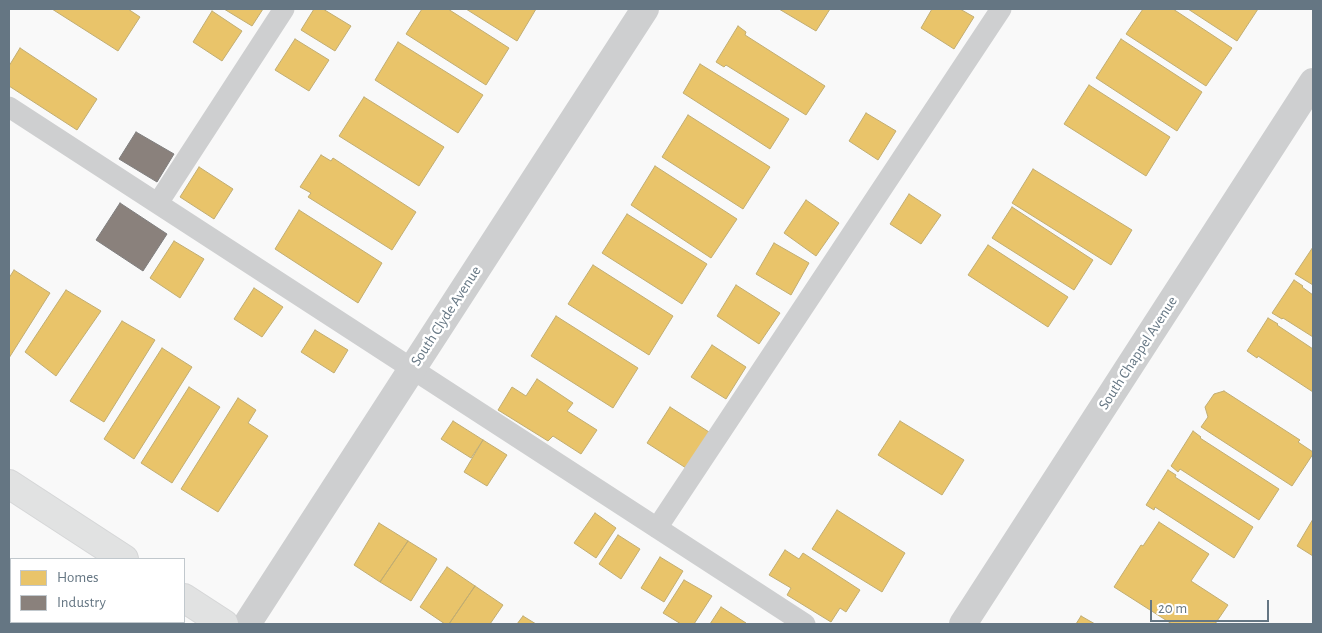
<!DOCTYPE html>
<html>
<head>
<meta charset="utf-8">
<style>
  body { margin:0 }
  #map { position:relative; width:1322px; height:633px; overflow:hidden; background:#f9f9f9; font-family:"Alegreya Sans",sans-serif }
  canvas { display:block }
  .frame { position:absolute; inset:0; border:10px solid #657683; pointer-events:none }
  .legend { position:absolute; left:10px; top:558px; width:175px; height:65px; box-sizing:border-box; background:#fff; border:1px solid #c1c8cd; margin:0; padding:6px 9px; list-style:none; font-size:15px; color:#657683 }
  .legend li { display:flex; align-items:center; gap:10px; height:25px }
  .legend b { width:25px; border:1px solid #c1c8cd }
  .scale { position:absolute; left:1150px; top:600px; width:119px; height:22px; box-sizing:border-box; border:2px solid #657683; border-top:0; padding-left:6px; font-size:15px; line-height:18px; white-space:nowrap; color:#657683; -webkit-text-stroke:4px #fff; paint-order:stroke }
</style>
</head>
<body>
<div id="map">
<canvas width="1322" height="633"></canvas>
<div class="frame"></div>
<ul class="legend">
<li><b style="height:14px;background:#e9c46a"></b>Homes</li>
<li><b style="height:14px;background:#8a817c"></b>Industry</li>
</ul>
<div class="scale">20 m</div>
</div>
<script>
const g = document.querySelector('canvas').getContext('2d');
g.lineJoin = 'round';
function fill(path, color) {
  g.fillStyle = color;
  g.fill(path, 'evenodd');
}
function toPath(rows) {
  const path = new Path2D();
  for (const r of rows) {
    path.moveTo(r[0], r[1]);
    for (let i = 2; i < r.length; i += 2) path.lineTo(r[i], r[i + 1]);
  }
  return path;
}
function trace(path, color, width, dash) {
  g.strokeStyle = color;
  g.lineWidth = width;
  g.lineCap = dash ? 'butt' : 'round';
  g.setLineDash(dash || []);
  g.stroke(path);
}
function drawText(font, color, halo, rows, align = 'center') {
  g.font = font + ' "Alegreya Sans",sans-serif';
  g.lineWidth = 5;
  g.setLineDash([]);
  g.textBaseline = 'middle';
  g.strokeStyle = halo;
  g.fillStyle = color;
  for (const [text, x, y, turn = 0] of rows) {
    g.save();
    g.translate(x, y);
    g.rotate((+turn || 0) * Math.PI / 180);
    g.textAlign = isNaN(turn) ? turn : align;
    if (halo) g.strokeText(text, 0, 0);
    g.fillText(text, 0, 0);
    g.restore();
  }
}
const homes = toPath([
  [52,9,128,9,140,17,118,51,52,9],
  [224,9,263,9,252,26,224,9],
  [314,9,323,9,351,26,335,51,301,30,314,9],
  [422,9,448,9,509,48,486,85,406,34,422,9],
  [466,9,536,9,517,41,466,9],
  [779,9,830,9,816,31,779,9],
  [932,9,960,9,974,17,954,49,921,28,932,9],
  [1143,9,1173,9,1232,48,1206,86,1126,34,1143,9],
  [1188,9,1258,9,1237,41,1188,9],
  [212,11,242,31,222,61,193,42,212,11],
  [738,26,746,32,745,35,825,86,806,115,726,65,724,67,716,62,738,26],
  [295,39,329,60,309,91,275,70,295,39],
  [1121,39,1202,92,1177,131,1096,78,1121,39],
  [398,42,483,95,458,133,375,80,398,42],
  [20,48,97,99,77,130,9,86,9,66,20,48],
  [700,64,789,119,770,149,683,93,700,64],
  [1089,85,1170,137,1146,176,1064,124,1089,85],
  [364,97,444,147,419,186,339,136,364,97],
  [866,113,896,131,878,160,849,141,866,113],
  [688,115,770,167,743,209,662,157,688,115],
  [321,155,331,161,333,158,416,212,392,250,308,197,311,193,300,187,321,155],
  [655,166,737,219,711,258,631,205,655,166],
  [199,167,233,189,214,219,180,197,199,167],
  [1033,169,1132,230,1111,265,1012,203,1033,169],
  [909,194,941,215,921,244,890,224,909,194],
  [806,200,839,223,816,256,784,233,806,200],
  [1012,207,1093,260,1074,290,992,238,1012,207],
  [299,210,382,263,358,303,275,249,299,210],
  [627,214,707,264,682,304,602,253,627,214],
  [174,241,204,259,180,298,150,278,174,241],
  [774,243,809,263,791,295,756,274,774,243],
  [988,245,1068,297,1048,327,968,275,988,245],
  [1313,247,1313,285,1295,274,1313,247],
  [593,265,673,316,649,355,568,304,593,265],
  [14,270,50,293,9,358,9,278,14,270],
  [1294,280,1303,286,1302,287,1313,295,1313,337,1283,318,1282,319,1272,313,1294,280],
  [736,285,780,313,759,344,717,316,736,285],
  [254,288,283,307,262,337,234,319,254,288],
  [66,290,101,311,56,376,25,352,66,290],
  [556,316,638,368,613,408,531,356,556,316],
  [1268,318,1278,324,1277,325,1313,349,1313,392,1258,356,1257,358,1247,351,1268,318],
  [122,321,155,340,104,422,70,401,122,321],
  [315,330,348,350,334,373,301,352,315,330],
  [712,345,746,367,726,399,691,377,712,345],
  [162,348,192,367,134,459,104,439,162,348],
  [537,379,573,403,567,411,597,430,581,454,553,436,548,441,498,410,512,387,526,396,537,379],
  [189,387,220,407,172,483,141,463,189,387],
  [1224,391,1300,440,1298,442,1313,452,1313,454,1292,486,1201,427,1208,417,1205,407,1214,394,1224,391],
  [238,398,256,410,248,423,268,436,218,512,181,489,238,398],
  [670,407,709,432,686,468,647,443,670,407],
  [453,421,483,440,471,458,441,439,453,421],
  [900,421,964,460,942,495,878,455,900,421],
  [1193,431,1201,437,1200,438,1279,489,1259,520,1180,469,1178,472,1171,466,1193,431],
  [483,440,507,455,487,486,464,472,483,440],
  [1168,470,1176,475,1175,477,1253,527,1234,558,1155,507,1154,510,1146,505,1168,470],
  [837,510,905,553,882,592,812,549,837,510],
  [595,513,616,528,596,558,574,543,595,513],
  [1313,519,1313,556,1297,546,1313,519],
  [1159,522,1209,554,1191,581,1228,605,1215,624,1172,624,1114,587,1141,545,1143,546,1159,522],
  [379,523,408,541,380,582,354,565,379,523],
  [618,535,640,549,621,579,599,564,618,535],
  [408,541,437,559,411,601,380,582,408,541],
  [785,550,799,559,803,553,860,590,846,612,840,608,831,622,787,595,791,588,769,575,785,550],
  [660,557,683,571,664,602,641,588,660,557],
  [447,567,475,586,449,624,445,624,420,607,447,567],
  [684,580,712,596,694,624,681,624,663,613,684,580],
  [475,586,503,605,490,624,449,624,475,586],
  [9,607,11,609,11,622,28,622,27,624,9,624,9,607],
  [721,607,746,623,745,624,710,624,721,607],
  [523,616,536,624,517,624,523,616],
  [1081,616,1095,624,1076,624,1081,616]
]);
fill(homes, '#e9c46a');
trace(homes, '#c1ad72', 1);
const industry = toPath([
  [136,132,174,154,157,182,119,159,136,132],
  [120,203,167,234,143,271,96,240,120,203]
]);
fill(industry, '#8a817c');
trace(industry, '#7f7e7e', 1);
const secondary = toPath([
  [9,484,124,559],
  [184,598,224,624]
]);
trace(secondary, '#d5d6d7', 30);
trace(toPath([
  [9,107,805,624],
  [158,203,284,9],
  [657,528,1001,9]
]), '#cecfd0', 21);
trace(toPath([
  [247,624,645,9],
  [963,624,1313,82]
]), '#cecfd0', 28);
trace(secondary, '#e1e2e2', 28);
drawText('15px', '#657683', '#fff', [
  ["South Clyde Avenue",446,316,-57],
  ["South Chappel Avenue",1138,353,-57]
]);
</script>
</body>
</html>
